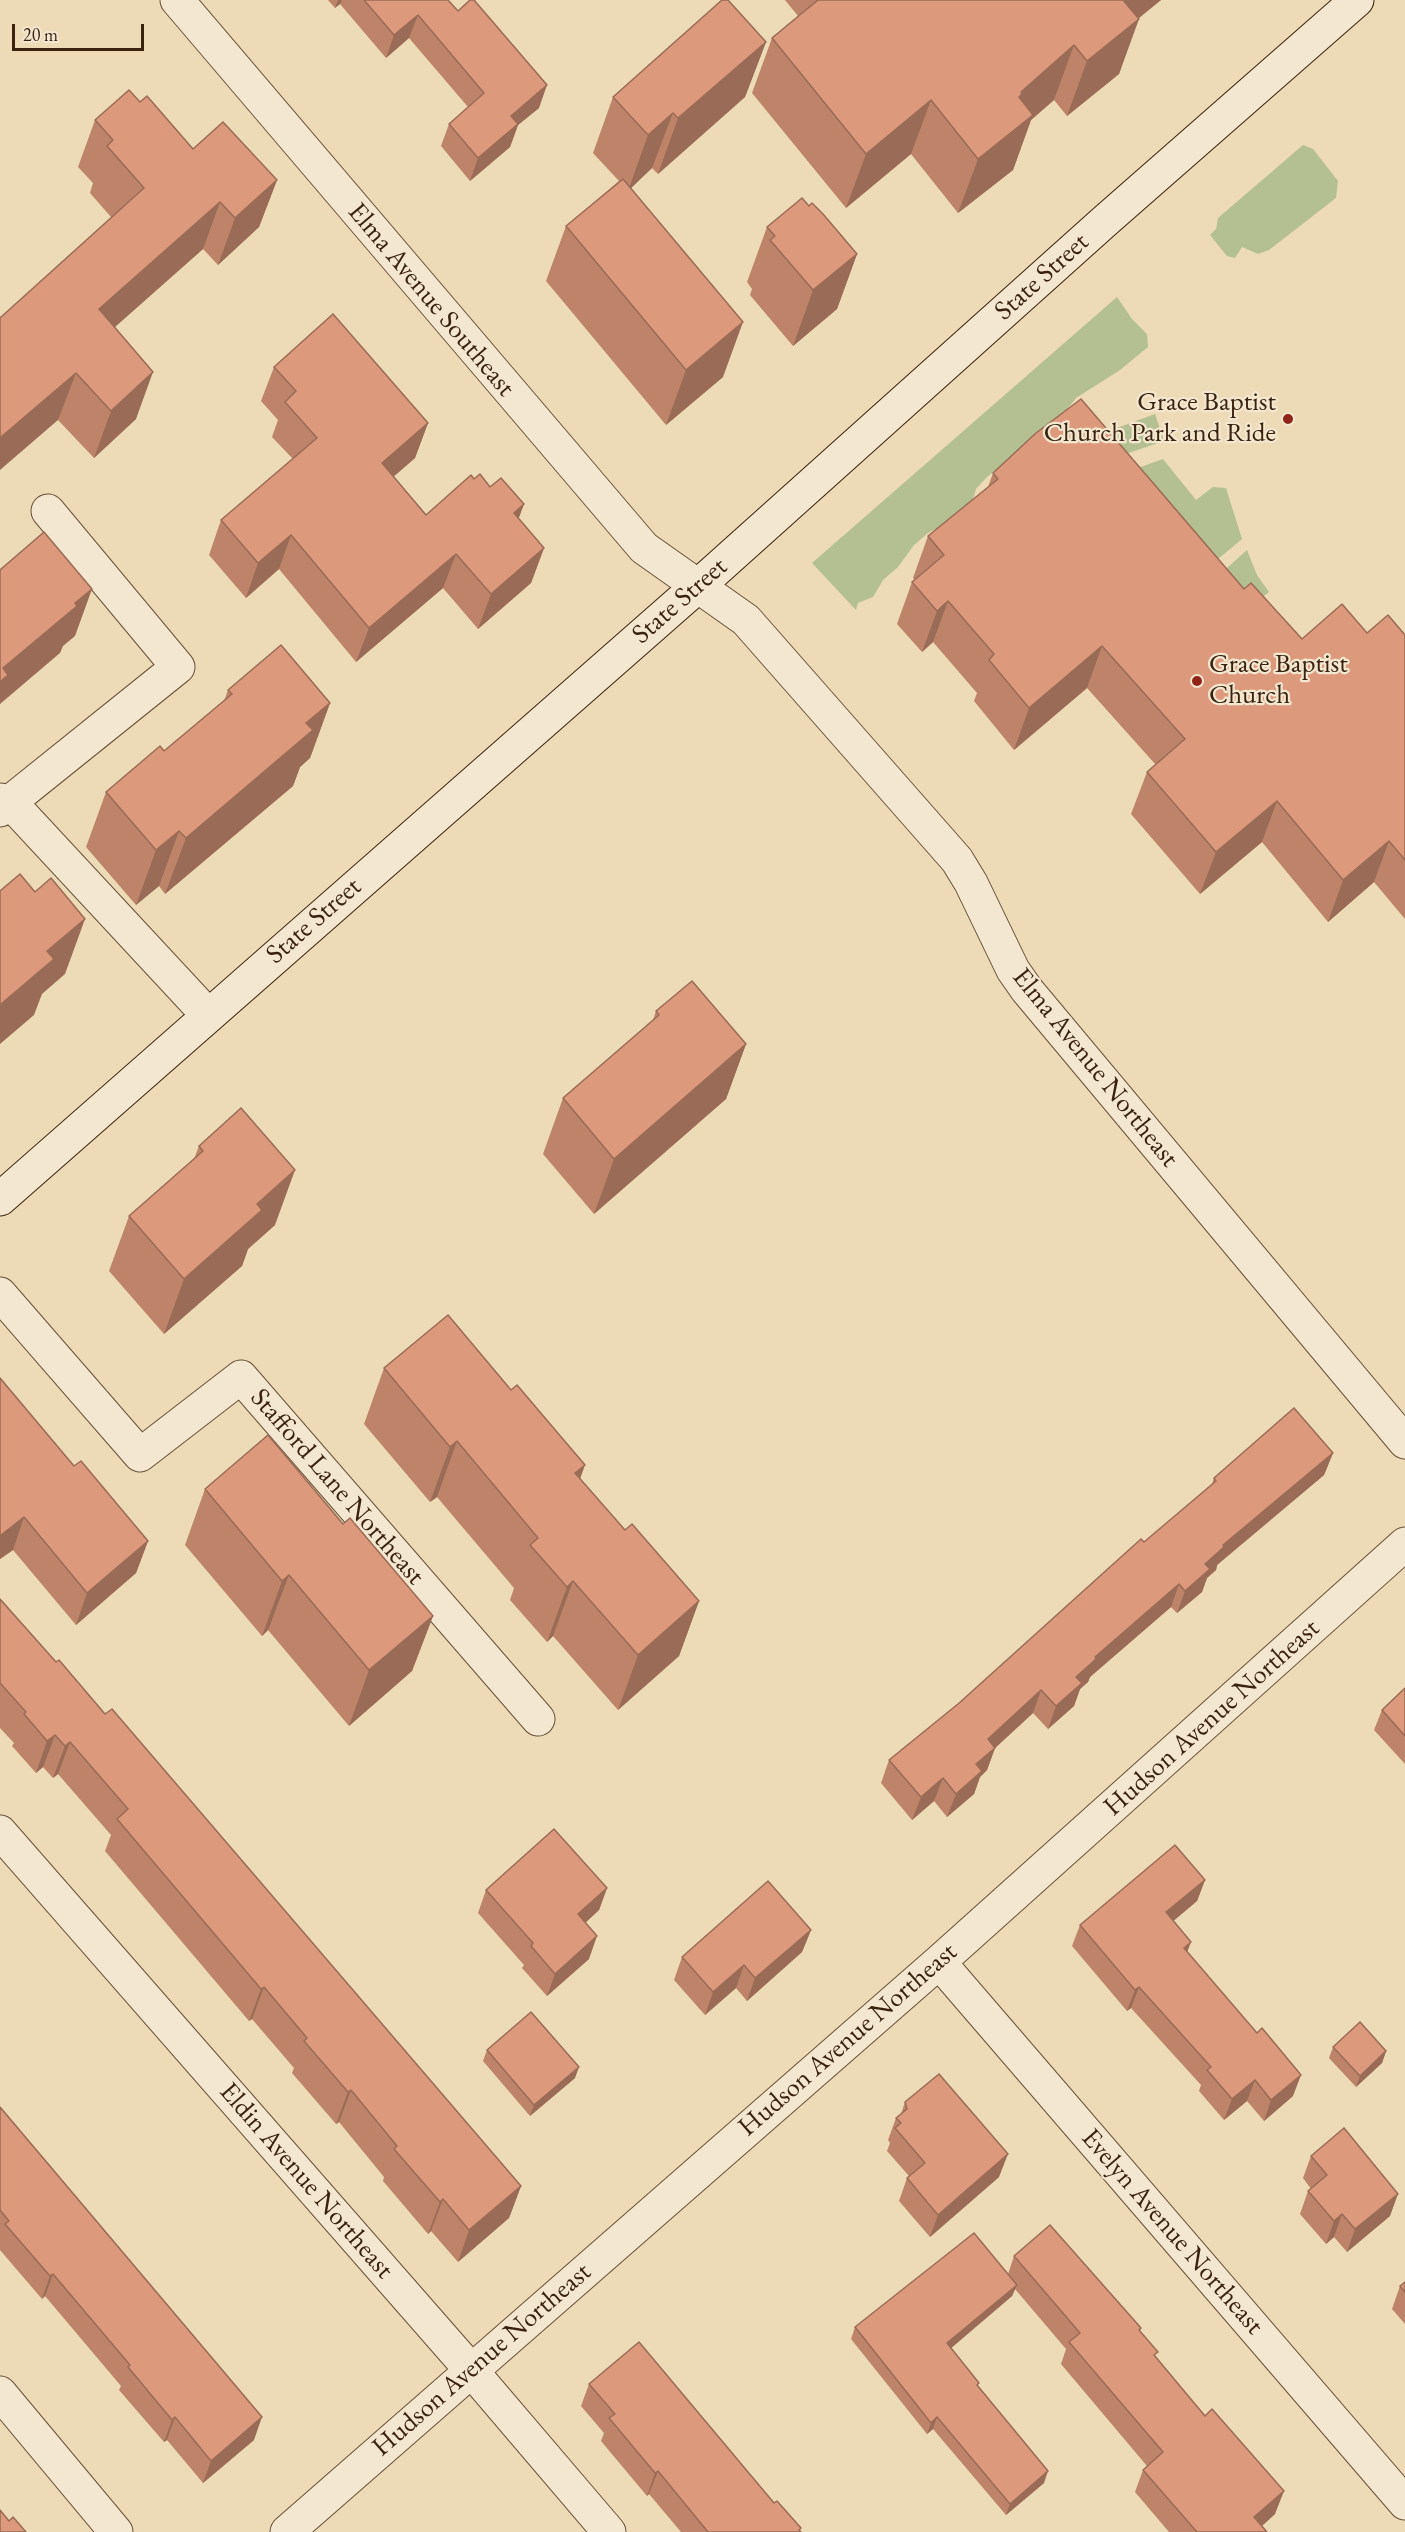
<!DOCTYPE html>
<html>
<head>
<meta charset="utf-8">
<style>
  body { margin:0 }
  #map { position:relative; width:1405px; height:2532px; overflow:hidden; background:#eddab6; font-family:"EB Garamond",serif }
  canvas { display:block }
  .scale { position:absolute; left:12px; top:24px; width:132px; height:27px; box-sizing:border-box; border:3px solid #3a230e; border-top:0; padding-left:8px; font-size:18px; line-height:21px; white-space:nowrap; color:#3a230e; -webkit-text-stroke:4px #f3e7d0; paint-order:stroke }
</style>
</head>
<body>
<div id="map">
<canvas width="1405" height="2532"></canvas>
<div class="scale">20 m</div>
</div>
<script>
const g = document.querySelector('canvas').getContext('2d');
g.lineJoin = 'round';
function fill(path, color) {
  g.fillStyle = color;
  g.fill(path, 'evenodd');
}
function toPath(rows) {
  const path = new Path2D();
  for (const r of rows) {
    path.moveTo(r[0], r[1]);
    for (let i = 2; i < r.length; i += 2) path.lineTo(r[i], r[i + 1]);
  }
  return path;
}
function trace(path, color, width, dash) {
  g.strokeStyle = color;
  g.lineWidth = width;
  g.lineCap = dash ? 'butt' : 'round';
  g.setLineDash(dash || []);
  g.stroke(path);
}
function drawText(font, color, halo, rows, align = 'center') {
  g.font = font + ' "EB Garamond",serif';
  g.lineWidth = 4.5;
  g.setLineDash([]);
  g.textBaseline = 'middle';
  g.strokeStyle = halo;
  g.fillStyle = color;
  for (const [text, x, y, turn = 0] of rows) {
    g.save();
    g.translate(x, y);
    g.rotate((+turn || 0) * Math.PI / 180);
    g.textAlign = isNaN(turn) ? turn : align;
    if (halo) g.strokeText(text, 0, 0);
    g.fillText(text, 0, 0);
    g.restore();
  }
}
fill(toPath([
  [1303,145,1313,149,1338,181,1336,198,1269,250,1258,254,1242,247,1235,258,1227,256,1210,235,1216,229,1218,218],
  [1117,297,1132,319,1147,334,1148,347,1120,370,1076,398,1065,412,986,478,976,489,972,503,958,517,928,533,914,545,898,567,883,580,873,597,858,603,856,610,812,563],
  [1155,414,1164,441,1114,458,1106,432],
  [1163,459,1196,500,1213,487,1226,488,1242,539,1199,575,1124,473],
  [1247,550,1257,575,1269,592,1236,619,1208,585]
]), '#b4c091');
const street = toPath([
  [177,0,644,548,746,620,957,860,971,883,1013,970,1027,990,1405,1442],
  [0,800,10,802,207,1014],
  [0,810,178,667,48,511],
  [0,1294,140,1455,241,1377,538,1719],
  [0,1832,470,2369,609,2532],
  [939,1962,1405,2503],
  [0,2393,116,2532],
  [287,2532,939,1962,1405,1544]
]);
const secondary = toPath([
  [0,1199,698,586,1105,221,1357,0]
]);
trace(street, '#675138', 35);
trace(secondary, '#3a230e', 35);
trace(street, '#f3e7d0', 33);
trace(secondary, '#f3e7d0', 33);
fill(toPath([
  [328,0,448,0,539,108,518,125,510,147,470,181,441,146,449,124,468,107,409,38,386,58,340,4,335,8],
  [785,0,1161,0,1138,18,1119,74,1067,116,1054,100,1031,120,1013,170,958,213,911,154,846,208,752,93,772,38,798,16],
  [766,42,745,97,658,174,652,168,631,188,723,377,666,425,546,281,566,226,619,181,593,153,613,97],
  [140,102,193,149,277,180,259,227,218,265,203,249,115,327,136,419,94,458,58,420,111,217,90,193,93,183,78,167,95,120],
  [809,206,857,254,837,309,793,346,750,295,752,289,747,282,767,227],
  [274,367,428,423,415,458,393,477,426,515,474,479,524,504,518,519,544,548,531,583,478,629,443,588,356,662,279,569,246,598,209,555,221,520,293,459,272,437,278,420,261,401],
  [993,473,1244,589,1302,639,1367,633,1405,635,1405,919,1374,882,1328,922,1262,842,1200,894,1131,814,1147,772,1156,765,1087,688,1014,750,974,701,977,693,933,642,922,652,897,624,912,582,915,580,913,578,928,536,988,487],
  [228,690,330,703,310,758,300,767,293,786,165,894,159,886,136,905,86,847,106,792,164,751,224,701],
  [656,1011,746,1044,726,1099,594,1214,543,1154,563,1098,653,1020],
  [199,1146,275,1225,248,1249,242,1266,164,1334,109,1271,129,1216,194,1159],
  [384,1368,580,1479,625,1530,699,1601,679,1656,618,1710,553,1636,547,1642,510,1600,514,1588,437,1497,430,1502,364,1424],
  [0,1378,74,1466,148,1541,136,1573,76,1625,13,1550,0,1559],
  [1333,1453,1324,1475,1217,1565,1216,1570,1207,1578,1202,1592,1177,1613,1171,1607,1090,1677,1088,1682,1080,1689,1074,1706,1048,1729,1033,1713,995,1748,987,1770,980,1777,974,1794,947,1817,934,1801,912,1820,881,1783,889,1760,958,1704,1212,1484,1214,1478],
  [205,1489,343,1524,433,1616,412,1671,349,1726,268,1630,262,1636,185,1545],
  [0,1599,56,1662,105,1714,521,2186,509,2218,458,2262,431,2231,428,2234,383,2181,384,2177,339,2122,336,2124,292,2073,294,2068,252,2019,249,2021,105,1851,111,1835,58,1774,53,1778,43,1767,36,1773,12,1746,14,1743,0,1728],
  [1405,1688,1405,1764,1374,1730,1382,1710],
  [1205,1880,1197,1901,1173,1921,1187,1952,1293,2096,1264,2121,1247,2101,1224,2120,1199,2091,1201,2085,1131,2008,1127,2011,1072,1946,1080,1925],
  [607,1888,599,1910,585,1923,589,1959,547,1996,522,1968,524,1965,478,1913,486,1890],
  [811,1930,802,1952,747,2001,736,1988,705,2015,674,1980,682,1957],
  [1333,2047,1386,2051,1382,2063,1356,2087,1329,2058],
  [487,2050,575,2078,530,2116,483,2061],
  [905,2102,999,2177,930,2237,899,2201,907,2178,909,2176,887,2151,890,2143,888,2140,896,2118,901,2114],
  [0,2107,254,2440,203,2483,167,2440,164,2442,119,2390,121,2386,45,2296,42,2299,0,2250],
  [1311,2156,1390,2216,1347,2252,1334,2237,1326,2244,1300,2214,1308,2191,1311,2189,1303,2178],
  [1014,2256,1141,2328,1140,2331,1156,2357,1275,2514,1262,2526,1267,2532,1169,2532,1135,2492,1143,2470,1147,2466,1061,2364,1066,2349,1015,2289,1012,2296,951,2348,1044,2483,1006,2515,933,2429,927,2434,851,2339,855,2327,1008,2274],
  [1405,2282,1405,2324,1392,2309,1400,2286],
  [589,2384,774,2503,801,2528,800,2531,801,2532,681,2532,649,2494,647,2496,601,2441,604,2433,581,2406]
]), '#bd846a');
fill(toPath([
  [338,0,342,0,340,4,335,8],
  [1118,0,1161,0,1100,50],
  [418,15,409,38,386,58,394,35],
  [1139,19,1119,74,1067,116,1087,61],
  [766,42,745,97,658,174,678,118],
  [1074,45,1054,100,1031,120,1013,170,958,213,978,159,1021,92],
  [547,85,539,108,518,125,510,147,470,181,478,158,511,116],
  [931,100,911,154,846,208,866,154],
  [673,113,652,168,628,191,648,135],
  [277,180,259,227,218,265,235,218],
  [220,202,203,249,82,356,99,309],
  [857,254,837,309,793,346,813,290],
  [743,322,723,377,666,425,686,370],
  [153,372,136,419,94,458,111,411],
  [76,373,58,420,0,470,0,438],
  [428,423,415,458,369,498,382,463],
  [524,504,511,539,514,513],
  [291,535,279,569,246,598,258,563],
  [544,548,531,583,478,629,491,594],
  [456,554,443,588,356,662,369,628],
  [92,589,75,636,63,646,60,653,0,704,0,677,3,668,75,603],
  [948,601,933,642,922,652,937,611],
  [1102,646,1087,688,1014,750,1029,708],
  [330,703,310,758,300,767,293,786,165,894,186,838,306,723],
  [1277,801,1262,842,1200,894,1216,852],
  [179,831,159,886,136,905,156,850],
  [1389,841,1374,882,1328,922,1343,880],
  [85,919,65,974,42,994,34,1015,0,1044,0,1005,47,951],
  [746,1044,726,1099,594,1214,614,1159],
  [295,1170,275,1225,248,1249,242,1266,164,1334,184,1279,257,1204],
  [457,1441,437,1497,430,1502,450,1447],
  [1333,1453,1324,1475,1217,1565,1216,1570,1207,1578,1202,1592,1177,1613,1185,1591,1205,1564,1223,1545],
  [585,1465,565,1521,575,1473],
  [24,1517,13,1550,0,1559,0,1536],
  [148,1541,136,1573,76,1625,87,1593],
  [289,1575,268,1630,262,1636,282,1581],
  [573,1581,553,1636,547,1642,567,1587],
  [1179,1584,1171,1607,1090,1677,1088,1682,1080,1689,1074,1706,1048,1729,1056,1706,1076,1677,1095,1657],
  [699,1601,679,1656,618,1710,638,1655],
  [433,1616,412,1671,349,1726,369,1670],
  [1041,1690,1033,1713,994,1749,995,1748,987,1770,980,1777,974,1794,947,1817,956,1794,976,1764,988,1739],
  [55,1735,43,1767,36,1773,47,1741],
  [70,1742,58,1774,53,1778,65,1746],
  [943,1778,934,1801,912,1820,921,1797],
  [1205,1880,1197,1901,1158,1934,1166,1912],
  [607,1888,599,1910,570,1937,578,1914],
  [811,1930,802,1952,747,2001,755,1978],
  [597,1936,589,1959,547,1996,555,1974],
  [1191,1942,1183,1963,1184,1948],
  [744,1965,736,1988,705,2015,713,1992],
  [264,1987,252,2019,249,2021,261,1989],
  [1139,1987,1131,2008,1127,2011,1135,1990],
  [1386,2051,1382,2063,1356,2087,1360,2076],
  [579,2067,575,2078,530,2116,534,2105],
  [1301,2075,1293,2096,1264,2121,1271,2100],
  [1255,2080,1247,2101,1224,2120,1232,2099],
  [351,2090,339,2122,336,2124,348,2092],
  [1008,2154,999,2177,930,2237,938,2215],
  [521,2186,509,2218,458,2262,469,2230],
  [1398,2194,1390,2216,1347,2252,1355,2229],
  [443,2199,431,2231,428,2234,440,2202],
  [1342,2214,1334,2237,1326,2244,1334,2221],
  [53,2274,45,2296,42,2299,50,2276],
  [1017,2285,1012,2296,943,2355,947,2343],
  [175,2417,167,2440,164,2442,172,2420],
  [262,2417,254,2440,203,2483,211,2461],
  [937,2417,933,2429,927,2434,931,2423],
  [658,2471,649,2494,647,2496,655,2473],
  [1048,2471,1044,2483,1006,2515,1010,2504],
  [1284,2491,1275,2514,1255,2532,1254,2517]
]), '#9a6b56');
const building = toPath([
  [364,0,448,0,458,11,470,0,474,0,547,85,511,116,518,124,478,158,449,124,484,93,418,15,394,35,364,0],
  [722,0,728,0,766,42,678,118,673,113,648,135,613,97,722,0],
  [818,0,1123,0,1139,19,1087,61,1074,45,1021,92,1022,94,1019,97,1033,115,978,159,931,100,866,154,772,38,818,0],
  [129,90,140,102,147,96,193,149,223,122,277,180,235,218,220,202,99,309,153,372,111,411,76,373,0,438,0,318,144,188,107,146,113,140,95,120,129,90],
  [623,179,743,322,686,370,566,226,623,179],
  [802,198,809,206,812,203,823,214,857,254,813,290,770,240,775,236,767,227,802,198],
  [333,314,428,423,382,463,426,515,471,475,474,479,480,474,490,487,501,478,524,504,514,513,544,548,491,594,456,554,369,628,291,535,258,563,221,520,317,438,285,402,296,391,274,367,333,314],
  [1081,399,1244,589,1251,583,1302,639,1342,604,1367,633,1388,615,1405,635,1405,860,1389,841,1343,880,1277,801,1216,852,1147,772,1185,739,1102,646,1029,708,989,660,994,654,948,601,937,611,912,582,944,555,928,536,998,479,993,473,1036,433,1081,399],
  [44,532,92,589,75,603,77,606,3,668,8,675,0,682,0,570,44,532],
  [281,645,330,703,306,723,313,730,186,838,179,831,156,850,106,792,160,746,164,751,232,694,228,690,281,645],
  [20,874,35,892,51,878,85,919,47,951,54,959,0,1005,0,891,20,874],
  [692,981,746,1044,614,1159,563,1098,659,1015,656,1011,692,981],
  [241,1108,295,1170,257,1204,262,1210,184,1279,129,1216,203,1151,199,1146,241,1108],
  [448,1315,511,1390,517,1385,585,1465,575,1473,625,1530,632,1524,699,1601,638,1655,573,1581,567,1587,530,1545,538,1538,457,1441,450,1447,384,1368,448,1315],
  [0,1378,74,1466,81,1461,148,1541,87,1593,24,1517,0,1536,0,1378],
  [1294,1408,1333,1453,1223,1545,1224,1547,1205,1564,1210,1569,1185,1591,1179,1584,1095,1657,1096,1659,1076,1677,1082,1683,1056,1706,1041,1690,988,1739,995,1748,976,1764,982,1771,956,1794,943,1778,921,1797,889,1760,958,1704,1141,1539,1144,1542,1216,1481,1214,1478,1294,1408],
  [268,1435,343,1524,350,1518,433,1616,369,1670,289,1575,282,1581,205,1489,268,1435],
  [0,1599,56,1662,59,1660,105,1714,112,1709,521,2186,469,2230,443,2199,440,2202,394,2149,397,2146,351,2090,348,2092,304,2041,307,2038,264,1987,261,1989,117,1819,128,1809,70,1742,65,1746,55,1735,47,1741,24,1714,26,1712,0,1683,0,1599],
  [1405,1688,1405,1736,1382,1710,1405,1688],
  [554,1829,607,1888,578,1914,597,1936,555,1974,531,1946,533,1943,486,1890,554,1829],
  [1175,1845,1205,1880,1166,1912,1191,1942,1184,1948,1257,2033,1262,2028,1301,2075,1271,2100,1255,2080,1232,2099,1207,2070,1211,2067,1139,1987,1135,1990,1080,1925,1175,1845],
  [768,1881,811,1930,755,1978,744,1965,713,1992,682,1957,768,1881],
  [531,2012,579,2067,534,2105,487,2050,531,2012],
  [1360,2022,1386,2051,1360,2076,1333,2047,1360,2022],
  [939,2074,1008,2154,938,2215,907,2178,925,2163,895,2128,901,2123,896,2118,907,2109,905,2102,939,2074],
  [0,2107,262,2417,211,2461,175,2417,172,2420,128,2367,130,2365,53,2274,50,2276,5,2224,9,2221,0,2210,0,2107],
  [1344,2128,1398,2194,1355,2229,1342,2214,1334,2221,1308,2191,1327,2175,1311,2156,1344,2128],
  [1050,2225,1141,2328,1139,2330,1158,2352,1154,2355,1205,2416,1212,2409,1284,2491,1254,2517,1267,2532,1197,2532,1143,2470,1163,2452,1069,2342,1080,2333,1014,2256,1050,2225],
  [974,2233,1017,2285,947,2343,979,2383,977,2385,1048,2471,1010,2504,937,2417,931,2423,855,2327,974,2233],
  [1405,2282,1405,2292,1400,2286,1405,2282],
  [639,2342,774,2503,777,2501,801,2528,799,2530,801,2532,708,2532,658,2471,655,2473,609,2418,615,2414,589,2384,639,2342],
  [0,2510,9,2521,13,2517,26,2532,0,2532,0,2510]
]);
fill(building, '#dc997b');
trace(building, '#9a6b56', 1.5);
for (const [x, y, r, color] of [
  [1288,419,6,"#8f2418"],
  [1197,681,6,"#8f2418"]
]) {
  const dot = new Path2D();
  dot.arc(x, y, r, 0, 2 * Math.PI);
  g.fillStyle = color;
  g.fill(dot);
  trace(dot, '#f3e7d0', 2);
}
drawText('27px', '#3a230e', '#f3e7d0', [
  ["State Street",1042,277,-42],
  ["Elma Avenue Southeast",431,300,50],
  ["State Street",680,601,-41],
  ["State Street",314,921,-41],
  ["Elma Avenue Northeast",1095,1068,51],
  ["Stafford Lane Northeast",337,1487,49],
  ["Hudson Avenue Northeast",1212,1718,-42],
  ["Hudson Avenue Northeast",848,2040,-41],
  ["Eldin Avenue Northeast",306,2181,49],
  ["Evelyn Avenue Northeast",1172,2232,49],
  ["Hudson Avenue Northeast",482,2360,-41]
]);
drawText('27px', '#3a230e', '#f3e7d0', [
  ["Grace Baptist",1276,403],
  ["Church Park and Ride",1276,434],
  ["Grace Baptist",1209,665,"left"],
  ["Church",1209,696,"left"]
], 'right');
</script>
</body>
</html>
